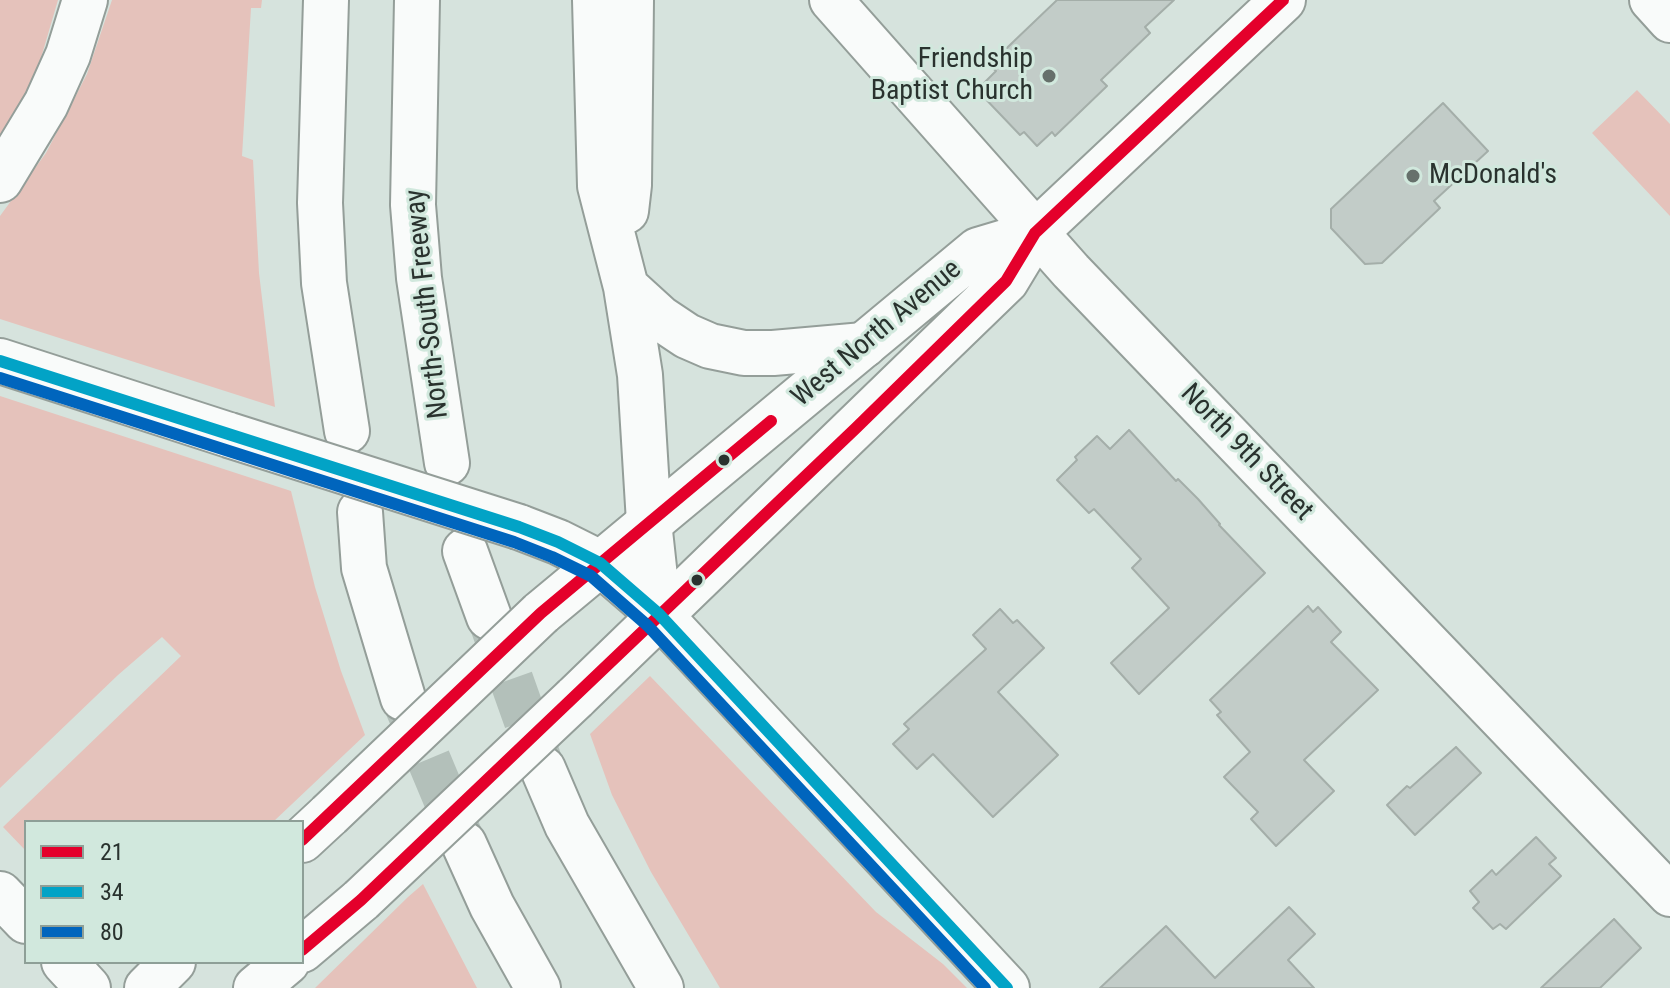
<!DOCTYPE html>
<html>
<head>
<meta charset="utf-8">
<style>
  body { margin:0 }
  #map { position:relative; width:1670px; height:988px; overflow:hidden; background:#d6e3dd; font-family:"Roboto Condensed",sans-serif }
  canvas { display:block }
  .legend { position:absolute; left:24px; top:820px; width:280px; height:144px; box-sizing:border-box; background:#d1e8dd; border:2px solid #8e9f97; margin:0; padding:10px 14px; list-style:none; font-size:24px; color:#29322e }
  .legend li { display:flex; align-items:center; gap:16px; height:40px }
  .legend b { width:40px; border:2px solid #8e9f97 }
</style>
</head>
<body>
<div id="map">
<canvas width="1670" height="988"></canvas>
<ul class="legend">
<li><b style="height:10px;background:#e4002b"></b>21</li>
<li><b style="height:10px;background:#02a3c6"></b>34</li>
<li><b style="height:10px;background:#0065bd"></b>80</li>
</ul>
</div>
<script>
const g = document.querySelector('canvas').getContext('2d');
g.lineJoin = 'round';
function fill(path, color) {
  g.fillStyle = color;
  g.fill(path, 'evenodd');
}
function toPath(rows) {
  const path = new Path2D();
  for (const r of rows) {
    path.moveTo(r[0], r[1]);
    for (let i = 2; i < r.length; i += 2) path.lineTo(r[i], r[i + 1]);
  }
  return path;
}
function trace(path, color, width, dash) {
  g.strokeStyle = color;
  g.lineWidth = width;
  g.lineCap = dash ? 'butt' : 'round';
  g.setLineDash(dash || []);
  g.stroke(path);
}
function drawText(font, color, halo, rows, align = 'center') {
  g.font = font + ' "Roboto Condensed",sans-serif';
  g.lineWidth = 6;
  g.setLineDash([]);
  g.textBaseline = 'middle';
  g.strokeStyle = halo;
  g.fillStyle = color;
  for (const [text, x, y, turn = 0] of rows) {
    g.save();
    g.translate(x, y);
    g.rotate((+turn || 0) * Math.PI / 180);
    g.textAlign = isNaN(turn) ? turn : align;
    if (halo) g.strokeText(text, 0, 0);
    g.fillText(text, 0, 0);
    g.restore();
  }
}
fill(toPath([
  [0,0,58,0,41,58,26,94,0,143],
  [112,0,262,0,261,8,251,8,242,156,253,160,259,273,275,407,0,319,0,216,46,153,73,101,87,74],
  [1637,90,1670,124,1670,216,1592,133],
  [0,396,291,491,315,587,341,671,365,735,273,822,26,822,26,851,3,827,181,656,162,637,118,675,0,788],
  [650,676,876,912,943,964,967,988,720,988,651,872,612,795,590,734],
  [423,884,477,988,315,988,408,897]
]), '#e5c2bb');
const building = toPath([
  [1057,0,1174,0,1145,27,1150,33,1101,80,1107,86,1055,136,1052,132,1037,146,1024,132,1020,135,977,90,996,71,989,65,1057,0],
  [1443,103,1488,151,1434,201,1440,208,1382,263,1365,264,1331,228,1331,209,1443,103],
  [1129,430,1176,481,1178,479,1198,499,1220,524,1219,525,1265,573,1139,694,1111,663,1169,608,1132,568,1141,559,1094,509,1089,513,1057,480,1077,460,1075,457,1097,436,1110,449,1129,430],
  [1308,606,1313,612,1318,607,1341,632,1331,642,1378,690,1304,760,1334,791,1276,846,1251,819,1258,812,1224,777,1250,752,1217,715,1221,712,1210,700,1308,606],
  [1000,609,1013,623,1017,620,1044,648,998,692,1058,755,993,817,933,754,917,769,893,744,909,729,904,724,986,649,973,635,1000,609],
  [1456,747,1481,773,1415,835,1387,805,1407,786,1410,788,1456,747],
  [1536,837,1556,858,1549,864,1561,876,1506,929,1500,924,1493,929,1473,908,1479,902,1470,891,1492,870,1496,875,1536,837],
  [1289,907,1315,934,1288,960,1314,988,1100,988,1166,926,1215,978,1289,907],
  [1614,919,1641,948,1600,988,1541,988,1614,919]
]);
fill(building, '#c2ccc8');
trace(building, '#a4aea9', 2);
trace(toPath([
  [489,617,543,769],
  [403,698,464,844]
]), '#b3c0ba', 44, [44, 22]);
const street = toPath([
  [831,0,1071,271,1670,895],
  [1651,0,1670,21]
]);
const secondary = toPath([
  [0,361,229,435],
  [519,527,558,542,600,563,659,614,1007,988],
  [541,613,978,250,1035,233],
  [575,698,1006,281,1035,233,1283,0],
  [302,840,329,815],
  [0,894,26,921],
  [302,950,361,900],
  [64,962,88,988],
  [147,988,173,962],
  [256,988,287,962]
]);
const highway = toPath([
  [326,0,320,203,324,283,347,431],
  [417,0,413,205,419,278,447,463],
  [595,0,600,186,626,287,640,375,649,522,659,614],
  [0,180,46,104,68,55,85,0],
  [626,211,629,185,631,0],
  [626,287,660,318,687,336,710,346,744,353,773,353,864,345],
  [360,512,364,568,403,698],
  [465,551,489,617],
  [543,769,567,825,661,988],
  [464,844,492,906,538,988]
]);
trace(street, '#949e99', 46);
trace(secondary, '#949e99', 48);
trace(highway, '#949e99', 48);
trace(street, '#f9fbfa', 42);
trace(secondary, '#f9fbfa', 44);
trace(highway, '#f9fbfa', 44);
const secondaryBridge = toPath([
  [229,435,519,527],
  [329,815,541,613],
  [361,900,575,698]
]);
trace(secondaryBridge, '#949e99', 48, []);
trace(secondaryBridge, '#f9fbfa', 44);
trace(toPath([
  [302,840,541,613,771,421],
  [302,950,361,900,856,428,1006,281,1035,233,1283,0]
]), '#e4002b', 12);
trace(toPath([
  [0,361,519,527,558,542,600,563,659,614,1007,988]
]), '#02a3c6', 12);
trace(toPath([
  [0,378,514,542,552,557,591,576,648,626,985,988]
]), '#0065bd', 12);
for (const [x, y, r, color] of [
  [1049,76,8,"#66706b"],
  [1413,176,8,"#66706b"],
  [724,460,7,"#29322e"],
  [697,580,7,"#29322e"]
]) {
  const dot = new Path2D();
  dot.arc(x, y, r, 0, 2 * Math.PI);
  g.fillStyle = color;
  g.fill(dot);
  trace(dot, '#d1e8dd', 3);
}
drawText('28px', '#29322e', '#d1e8dd', [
  ["Friendship",1033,60],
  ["Baptist Church",1033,92],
  ["McDonald's",1429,176,"left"]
], 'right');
drawText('28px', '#29322e', '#d1e8dd', [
  ["North-South Freeway",428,304,-96],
  ["West North Avenue",877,334,-40],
  ["North 9th Street",1246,453,46]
]);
</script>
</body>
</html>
